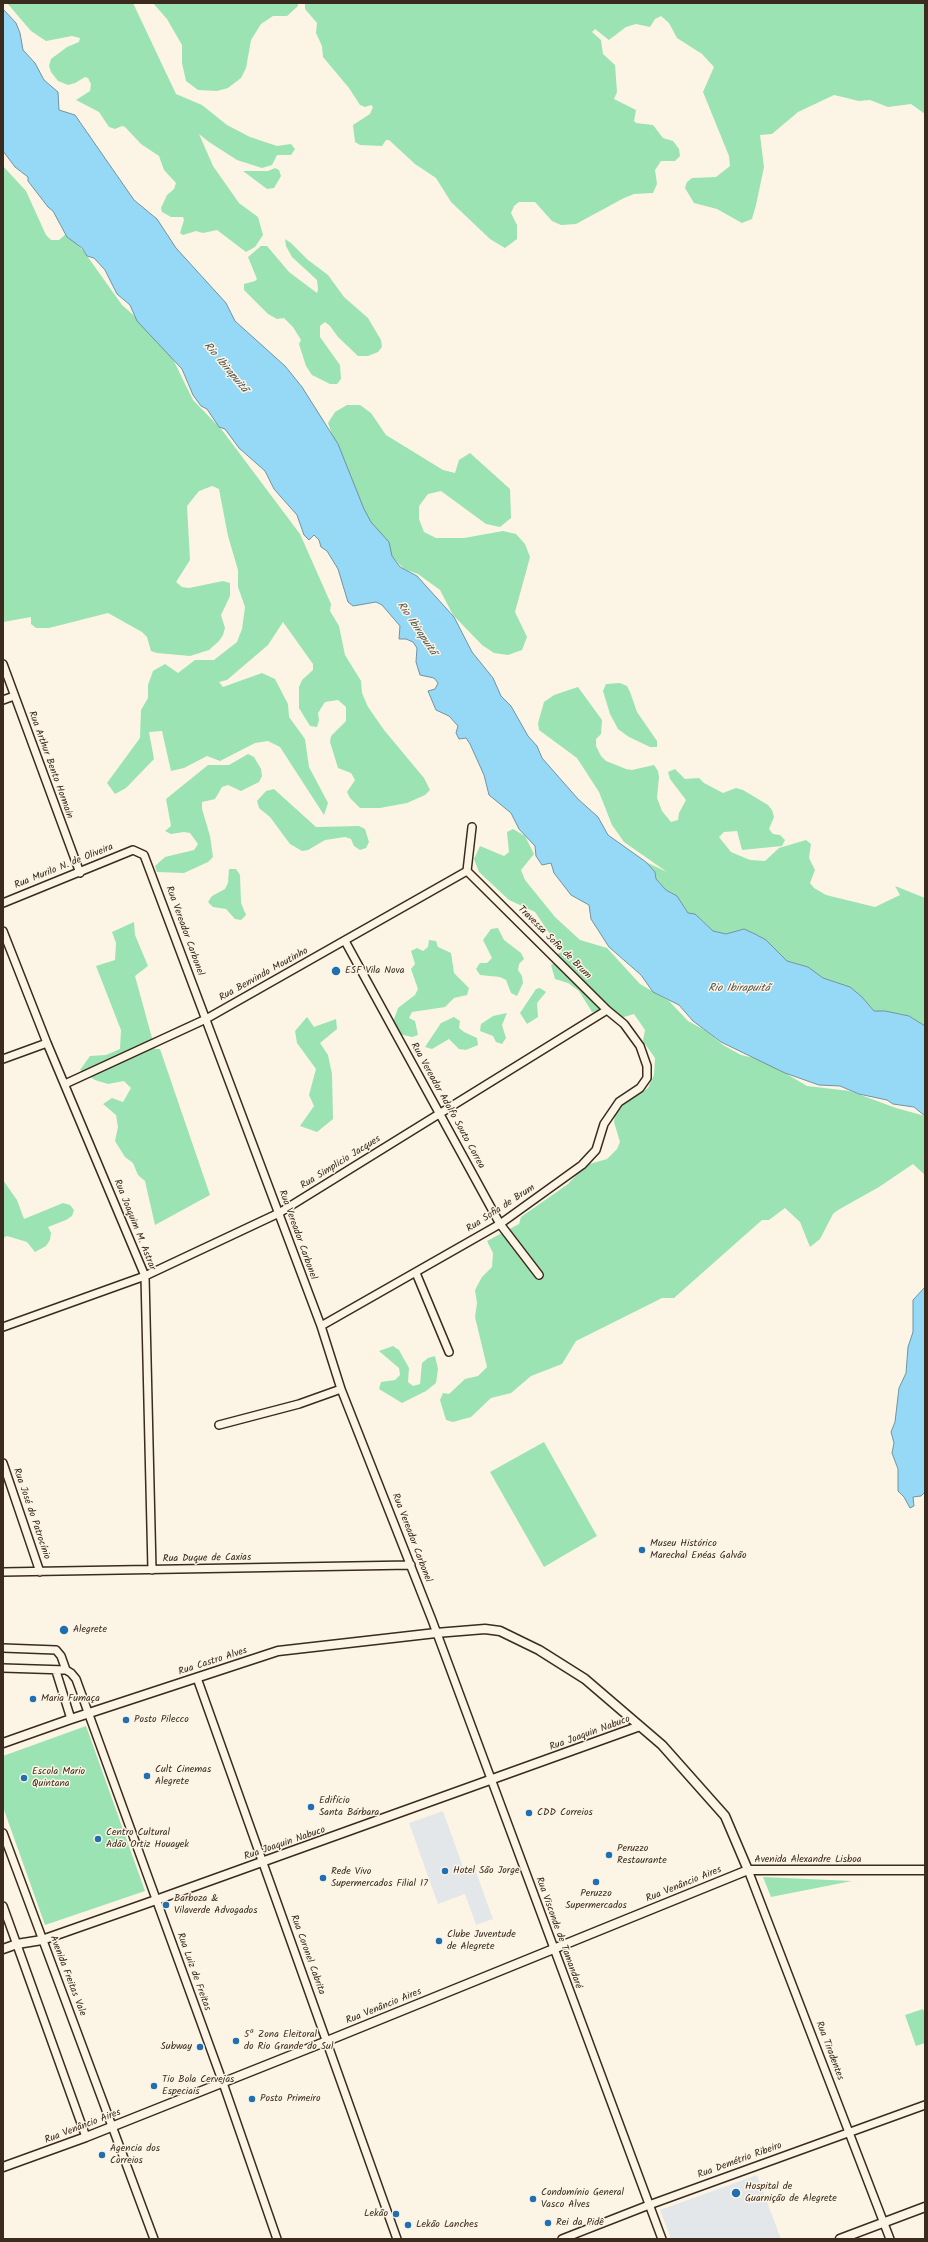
<!DOCTYPE html>
<html>
<head>
<meta charset="utf-8">
<style>
  body { margin:0 }
  #map { position:relative; width:928px; height:2242px; overflow:hidden; background:#fcf5e5; font-family:Kalam,sans-serif }
  canvas { display:block }
  .frame { position:absolute; inset:0; border:4px solid #3b2a1e; pointer-events:none }
</style>
</head>
<body>
<div id="map">
<canvas width="928" height="2242"></canvas>
<div class="frame"></div>
</div>
<script>
const g = document.querySelector('canvas').getContext('2d');
g.lineJoin = 'round';
function fill(path, color) {
  g.fillStyle = color;
  g.fill(path, 'evenodd');
}
function toPath(rows) {
  const path = new Path2D();
  for (const r of rows) {
    path.moveTo(r[0], r[1]);
    for (let i = 2; i < r.length; i += 2) path.lineTo(r[i], r[i + 1]);
  }
  return path;
}
function trace(path, color, width, dash) {
  g.strokeStyle = color;
  g.lineWidth = width;
  g.lineCap = dash ? 'butt' : 'round';
  g.setLineDash(dash || []);
  g.stroke(path);
}
function drawText(font, color, halo, rows, align = 'center') {
  g.font = font + ' Kalam,sans-serif';
  g.lineWidth = 3;
  g.setLineDash([]);
  g.textBaseline = 'middle';
  g.strokeStyle = halo;
  g.fillStyle = color;
  for (const [text, x, y, turn = 0] of rows) {
    g.save();
    g.translate(x, y);
    g.rotate((+turn || 0) * Math.PI / 180);
    g.textAlign = isNaN(turn) ? turn : align;
    if (halo) g.strokeText(text, 0, 0);
    g.fillText(text, 0, 0);
    g.restore();
  }
}
fill(toPath([
  [443,1811,463,1867,467,1865,469,1871,475,1869,493,1919,476,1925,465,1894,438,1904,409,1823],
  [757,2175,781,2239,671,2239,660,2210]
]), '#e4e7ea');
fill(toPath([
  [7,3,133,3,176,94,202,105,227,125,250,137,277,146,291,144,295,149,291,155,277,155,272,165,262,168,237,160,209,142,199,134,213,166,239,203,258,217,263,235,255,247,246,252,217,230,203,233,196,231,183,235,180,233,184,220,183,217,171,217,162,212,161,208,167,195,174,189,176,183,164,170,159,156,141,144,125,127,122,126,115,129,109,127,99,112,76,100,90,91,91,84,88,78,85,77,75,83,68,85,58,81,51,72,49,66,51,59,67,47,79,42,80,38,72,36,46,41,31,31],
  [153,3,298,3,298,6,287,16,273,16,261,24,251,40,246,68,241,78,228,88,217,91,198,90,186,81,182,63,182,45,167,19],
  [305,3,925,3,925,114,911,104,888,107,870,100,859,101,834,95,798,112,772,134,760,135,764,167,756,205,752,219,742,223,717,209,694,203,685,188,687,182,692,178,716,177,730,166,729,156,703,92,714,67,702,54,677,38,669,23,661,16,655,19,650,27,636,24,626,27,609,40,595,29,592,32,601,40,603,54,615,65,617,92,614,99,636,110,634,121,636,123,653,125,663,138,673,141,679,149,680,156,675,161,661,161,655,170,657,184,653,193,634,194,624,198,576,224,561,225,552,221,535,202,519,202,514,206,511,213,517,225,517,239,505,248,490,239,451,202,436,178,415,164,389,140,386,140,382,146,360,145,355,142,353,125,370,114,373,107,371,105,365,107,360,105,349,88,323,57,322,46,316,33,317,23,305,9],
  [3,166,26,191,46,235,51,240,59,240,67,233,85,253,122,305,165,343,193,400,222,430,300,534,331,604,330,611,339,626,345,655,361,681,362,693,368,707,384,730,424,778,430,790,425,795,407,803,380,808,360,808,350,798,347,792,355,780,351,773,338,768,330,742,331,736,346,721,346,707,338,700,325,702,318,713,319,720,317,727,310,726,299,708,299,687,302,680,313,670,313,664,283,622,268,645,227,680,219,682,223,687,262,673,275,679,288,704,289,717,305,739,309,767,328,803,324,815,280,747,268,741,255,743,220,761,207,756,184,768,171,771,162,731,149,732,154,759,126,788,115,794,107,783,140,738,141,710,148,698,148,685,153,671,165,664,178,673,195,660,214,660,237,642,242,629,245,607,238,587,238,570,228,536,219,489,212,486,199,491,187,506,190,560,176,582,182,587,189,588,223,581,230,583,230,596,221,615,225,628,223,635,219,641,209,650,190,656,157,653,151,651,147,637,142,632,108,613,49,628,36,628,31,624,31,617,3,622],
  [275,168,279,170,281,176,274,188,267,189,243,171,268,171],
  [285,239,291,243,308,260,328,275,344,297,368,318,381,340,382,347,378,352,368,356,358,356,338,337,330,326,325,322,320,326,320,337,340,365,341,379,337,384,330,384,312,375,306,366,299,344,301,340,293,327,284,318,277,319,268,314,244,290,244,284,255,281,257,279,248,257,261,246,267,246,289,272,317,293,318,290,317,280,292,257,286,246],
  [347,405,360,405,371,413,386,435,443,470,455,473,459,460,470,453,510,489,511,518,500,527,486,524,441,491,428,494,419,506,419,519,424,532,436,538,464,538,503,531,516,534,525,544,530,557,515,612,527,637,522,650,508,655,494,653,482,645,453,615,440,590,418,574,404,569,385,550,346,475,328,423,335,412],
  [620,683,627,686,630,692,637,712,657,741,657,747,650,747,629,737,618,729,610,714,603,691,606,684],
  [578,687,602,720,601,734,596,739,596,746,601,756,606,761,626,769,632,770,654,765,658,771,659,777,657,798,662,811,671,822,678,820,679,813,686,800,670,779,668,772,675,769,685,779,699,778,704,783,723,793,736,788,743,790,768,805,772,810,774,817,769,829,773,834,780,835,785,840,782,846,742,850,737,831,724,832,719,837,731,852,750,860,765,861,779,848,806,840,811,844,809,858,815,870,810,883,814,888,826,895,875,907,900,895,895,886,925,898,925,1026,909,1016,885,1011,874,1011,862,997,850,987,823,978,808,967,787,961,766,940,744,929,726,934,713,931,695,914,688,913,677,896,666,890,656,879,655,872,646,862,667,872,624,842,612,825,599,792,577,758,539,730,538,723,544,702,554,695],
  [248,754,254,757,261,769,262,776,259,782,241,791,228,785,222,787,215,799,202,802,202,809,210,836,213,857,208,862,184,873,157,872,155,866,165,857,194,850,198,844,190,833,184,832,171,834,165,831,171,826,166,799,208,765,229,765],
  [274,789,316,827,359,826,365,829,369,842,366,848,360,850,354,846,351,839,345,837,325,840,308,850,302,851,290,844,270,817,259,808,257,801,266,791],
  [513,829,525,836,534,854,521,870,525,880,555,917,580,940,607,948,640,984,669,1001,688,1021,706,1031,723,1045,741,1055,763,1060,807,1086,850,1091,896,1108,925,1116,925,1175,913,1164,879,1187,838,1210,833,1214,820,1239,810,1247,800,1222,785,1208,769,1220,762,1220,674,1298,662,1298,576,1341,562,1364,531,1376,511,1393,491,1398,471,1417,453,1422,446,1420,440,1400,443,1393,449,1394,465,1379,478,1376,487,1367,475,1317,477,1303,475,1290,482,1277,492,1267,493,1253,487,1241,519,1224,521,1217,568,1184,586,1165,607,1159,617,1149,620,1142,614,1122,615,1115,624,1104,648,1088,654,1075,655,1058,643,1041,645,1030,634,1014,614,1020,605,1010,592,1012,579,991,568,983,555,979,551,965,557,961,557,954,562,952,535,912,509,900,479,872,474,859,480,846,504,856,509,852,507,832],
  [229,869,236,869,240,875,241,903,246,915,241,920,235,919,226,909,213,907,208,902,212,896,225,889,228,883],
  [134,922,135,935,148,966,135,976,155,1049,160,1049,210,1195,155,1225,145,1181,138,1175,133,1163,125,1157,115,1141,118,1127,116,1115,103,1104,112,1098,123,1102,131,1088,124,1081,108,1084,95,1080,80,1070,90,1056,106,1055,120,1049,121,1030,96,966,115,960,116,943,112,932],
  [498,928,504,940,521,953,524,959,519,964,518,970,522,976,523,983,517,996,511,993,506,980,500,977,480,975,476,969,480,963,487,963,492,958,483,940,491,929],
  [429,940,436,941,438,947,451,953,454,973,469,988,467,995,454,998,445,1007,412,1012,409,1018,415,1021,418,1035,412,1037,399,1034,393,1022,398,1008,415,995,418,989,411,969,415,964,411,951,417,948,423,951,428,947],
  [540,988,546,992,537,1003,538,1017,527,1024,520,1013,536,989],
  [507,1013,502,1025,506,1038,502,1044,496,1042,493,1036,480,1031,481,1024,493,1016],
  [307,1017,314,1027,336,1019,337,1029,320,1043,328,1055,332,1074,333,1119,317,1132,300,1126,314,1106,309,1095,316,1069,297,1043,295,1031],
  [454,1017,460,1021,459,1028,464,1032,477,1038,478,1045,466,1050,459,1049,449,1039,432,1049,425,1047,441,1023],
  [3,1180,17,1200,24,1219,63,1203,70,1205,74,1210,72,1216,66,1220,48,1227,51,1233,50,1240,46,1246,35,1252,27,1242,7,1236,3,1238],
  [393,1346,399,1350,409,1368,408,1382,413,1386,420,1384,422,1363,428,1358,435,1356,438,1369,436,1383,426,1391,402,1403,379,1389,381,1382,395,1380,400,1375,399,1368,379,1351],
  [544,1442,597,1536,544,1567,490,1472],
  [86,1726,145,1891,45,1925,3,1807,3,1756],
  [763,1877,852,1881,771,1897],
  [923,2009,925,2014,925,2043,916,2046,905,2015]
]), '#9be3b2');
const water = toPath([
  [3,9,16,23,20,33,23,50,35,63,44,80,58,92,59,110,75,115,134,200,157,219,176,248,226,303,235,321,285,366,302,387,338,444,364,509,371,522,389,542,392,556,400,567,417,576,454,617,472,652,493,678,501,696,511,706,528,736,537,746,542,758,578,799,598,817,608,835,646,862,655,872,656,879,666,890,677,896,688,913,695,914,713,931,726,934,744,929,755,934,766,940,787,961,808,967,823,978,850,987,862,997,874,1011,885,1011,909,1016,925,1026,925,1116,914,1107,893,1104,887,1100,859,1094,840,1086,819,1085,785,1073,721,1042,693,1021,679,1005,653,992,641,975,609,947,591,919,589,905,571,895,554,873,551,863,542,865,536,856,535,846,519,829,511,813,489,795,484,775,470,744,466,738,459,739,456,733,458,726,449,716,436,710,428,691,435,689,438,683,434,678,420,675,416,662,417,648,413,642,406,639,399,639,400,626,382,605,376,602,353,606,348,602,338,569,327,551,321,547,319,540,314,535,309,540,304,535,297,515,274,489,265,471,239,448,225,429,219,427,207,409,201,406,193,395,182,369,137,321,130,305,117,294,105,270,94,258,87,256,82,248,67,237,53,211,48,207,28,181,28,177,15,167,3,151,3,9],
  [925,1287,925,1492,921,1496,913,1497,914,1506,910,1508,904,1497,898,1491,898,1469,892,1453,894,1443,891,1432,895,1422,899,1388,906,1373,908,1347,913,1332,913,1300,925,1287]
]);
fill(water, '#95d9f7');
trace(water, '#7193a0', 1);
const minor = toPath([
  [3,664,80,873],
  [3,700,14,696],
  [3,903,133,850,144,855,321,1326,341,1389,432,1620,662,2239],
  [3,931,47,1043,145,1276,152,1570],
  [345,941,500,1224,539,1275],
  [3,1059,47,1043],
  [65,1084,206,1019,467,871],
  [416,1273,449,1352],
  [321,1326,500,1224,582,1165,596,1150,604,1124,619,1102,640,1088,647,1078,647,1066,640,1046,624,1024,607,1010,467,871,472,827],
  [3,1327,145,1276,279,1213,607,1010],
  [219,1425,299,1404,341,1389],
  [3,1463,40,1572],
  [3,1572,411,1565],
  [3,1648,56,1650,61,1656,66,1670],
  [3,1668,66,1670,71,1673,76,1679,223,2083,277,2239],
  [56,1671,71,1719],
  [197,1678,397,2239],
  [3,1833,154,2239],
  [748,1870,890,2239],
  [3,1906,86,2137],
  [562,2239,649,2205,925,2105]
]);
const tertiary = toPath([
  [3,1743,71,1719,278,1651,436,1633,485,1629,500,1631,539,1650,585,1679,662,1745,725,1816,748,1870],
  [3,1949,17,1944,42,1940,156,1900,640,1726],
  [3,2167,86,2137,327,2041,748,1870,925,1870],
  [840,2239,925,2207]
]);
trace(minor, '#3b2a1e', 10);
trace(tertiary, '#3b2a1e', 11);
trace(minor, '#fcf5e5', 7);
trace(tertiary, '#fcf5e5', 8);
for (const [x, y, r, color] of [
  [336,971,5,"#1f6fb2"],
  [642,1550,4,"#1f6fb2"],
  [64,1630,5,"#1f6fb2"],
  [33,1699,4,"#1f6fb2"],
  [126,1720,4,"#1f6fb2"],
  [147,1776,4,"#1f6fb2"],
  [24,1778,4,"#1f6fb2"],
  [311,1807,4,"#1f6fb2"],
  [529,1813,4,"#1f6fb2"],
  [98,1839,4,"#1f6fb2"],
  [609,1855,4,"#1f6fb2"],
  [445,1871,4,"#1f6fb2"],
  [323,1878,4,"#1f6fb2"],
  [596,1882,4,"#1f6fb2"],
  [166,1905,4,"#1f6fb2"],
  [439,1941,4,"#1f6fb2"],
  [236,2041,4,"#1f6fb2"],
  [200,2047,4,"#1f6fb2"],
  [154,2086,4,"#1f6fb2"],
  [252,2099,4,"#1f6fb2"],
  [102,2155,4,"#1f6fb2"],
  [736,2193,5,"#1f6fb2"],
  [533,2199,4,"#1f6fb2"],
  [396,2214,4,"#1f6fb2"],
  [548,2223,4,"#1f6fb2"],
  [408,2225,4,"#1f6fb2"]
]) {
  const dot = new Path2D();
  dot.arc(x, y, r, 0, 2 * Math.PI);
  g.fillStyle = color;
  g.fill(dot);
  trace(dot, '#fcf5e5', 1.5);
}
drawText('10px', '#3b2a1e', '#fcf5e5', [
  ["Rua Arthur Bento Hormain",50,765,70],
  ["Rua Murilo N. de Oliveira",64,867,-22],
  ["Rua Vereador Carbonel",184,931,70],
  ["Travessa Sofia de Brum",554,943,45],
  ["Rua Benvindo Moutinho",264,975,-29],
  ["Rua Vereador Adolfo Souto Correa",447,1106,61],
  ["Rua Simplicio Jacques",341,1163,-32],
  ["Rua Sofia de Brum",501,1209,-33],
  ["Rua Joaquim M. Astrar",134,1225,68],
  ["Rua Vereador Carbonel",297,1235,70],
  ["Rua José do Patrocínio",31,1514,71],
  ["Rua Vereador Carbonel",411,1538,69],
  ["Rua Duque de Caxias",207,1559,-1],
  ["Rua Castro Alves",213,1662,-18],
  ["Rua Joaquin Nabuco",590,1734,-20],
  ["Rua Joaquin Nabuco",285,1844,-19],
  ["Avenida Alexandre Lisboa",808,1860],
  ["Rua Venâncio Aires",684,1885,-22],
  ["Rua Visconde de Tamandaré",558,1933,70],
  ["Rua Coronel Cabrita",307,1955,70],
  ["Rua Luiz de Freitas",193,1972,70],
  ["Avenida Freitas Vale",67,1976,69],
  ["Rua Venâncio Aires",384,2007,-22],
  ["Rua Tiradentes",829,2051,69],
  ["Rua Venâncio Aires",83,2127,-21],
  ["Rua Demétrio Ribeiro",740,2161,-20]
]);
drawText('10px', '#3b2a1e', '#fcf5e5', [
  ["ESF Vila Nova",345,971],
  ["Museu Histórico",650,1544],
  ["Marechal Enéas Galvão",650,1556],
  ["Alegrete",73,1630],
  ["Maria Fumaça",41,1699],
  ["Posto Pilecco",134,1720],
  ["Cult Cinemas",155,1770],
  ["Alegrete",155,1782],
  ["Escola Mario",32,1772],
  ["Quintana",32,1784],
  ["Edifício",319,1801],
  ["Santa Bárbara",319,1813],
  ["CDD Correios",537,1813],
  ["Centro Cultural",106,1833],
  ["Adão Ortiz Houayek",106,1845],
  ["Peruzzo",617,1849],
  ["Restaurante",617,1861],
  ["Hotel São Jorge",453,1871],
  ["Rede Vivo",331,1872],
  ["Supermercados Filial 17",331,1884],
  ["Peruzzo",596,1894,"center"],
  ["Supermercados",596,1906,"center"],
  ["Barboza &",174,1899],
  ["Vilaverde Advogados",174,1911],
  ["Clube Juventude",447,1935],
  ["de Alegrete",447,1947],
  ["5ª Zona Eleitoral",244,2035],
  ["do Rio Grande do Sul",244,2047],
  ["Subway",192,2047,"right"],
  ["Tio Bola Cervejas",162,2080],
  ["Especiais",162,2092],
  ["Posto Primeiro",260,2099],
  ["Agencia dos",110,2149],
  ["Correios",110,2161],
  ["Hospital de",745,2187],
  ["Guarnição de Alegrete",745,2199],
  ["Condomínio General",541,2193],
  ["Vasco Alves",541,2205],
  ["Lekão",388,2214,"right"],
  ["Rei da Pidê",556,2223],
  ["Lekão Lanches",416,2225]
], 'left');
drawText('italic 11px', '#525654', '#fcf5e5', [
  ["Rio Ibirapuitã",225,368,50],
  ["Rio Ibirapuitã",416,629,56],
  ["Rio Ibirapuitã",739,989]
]);
</script>
</body>
</html>
